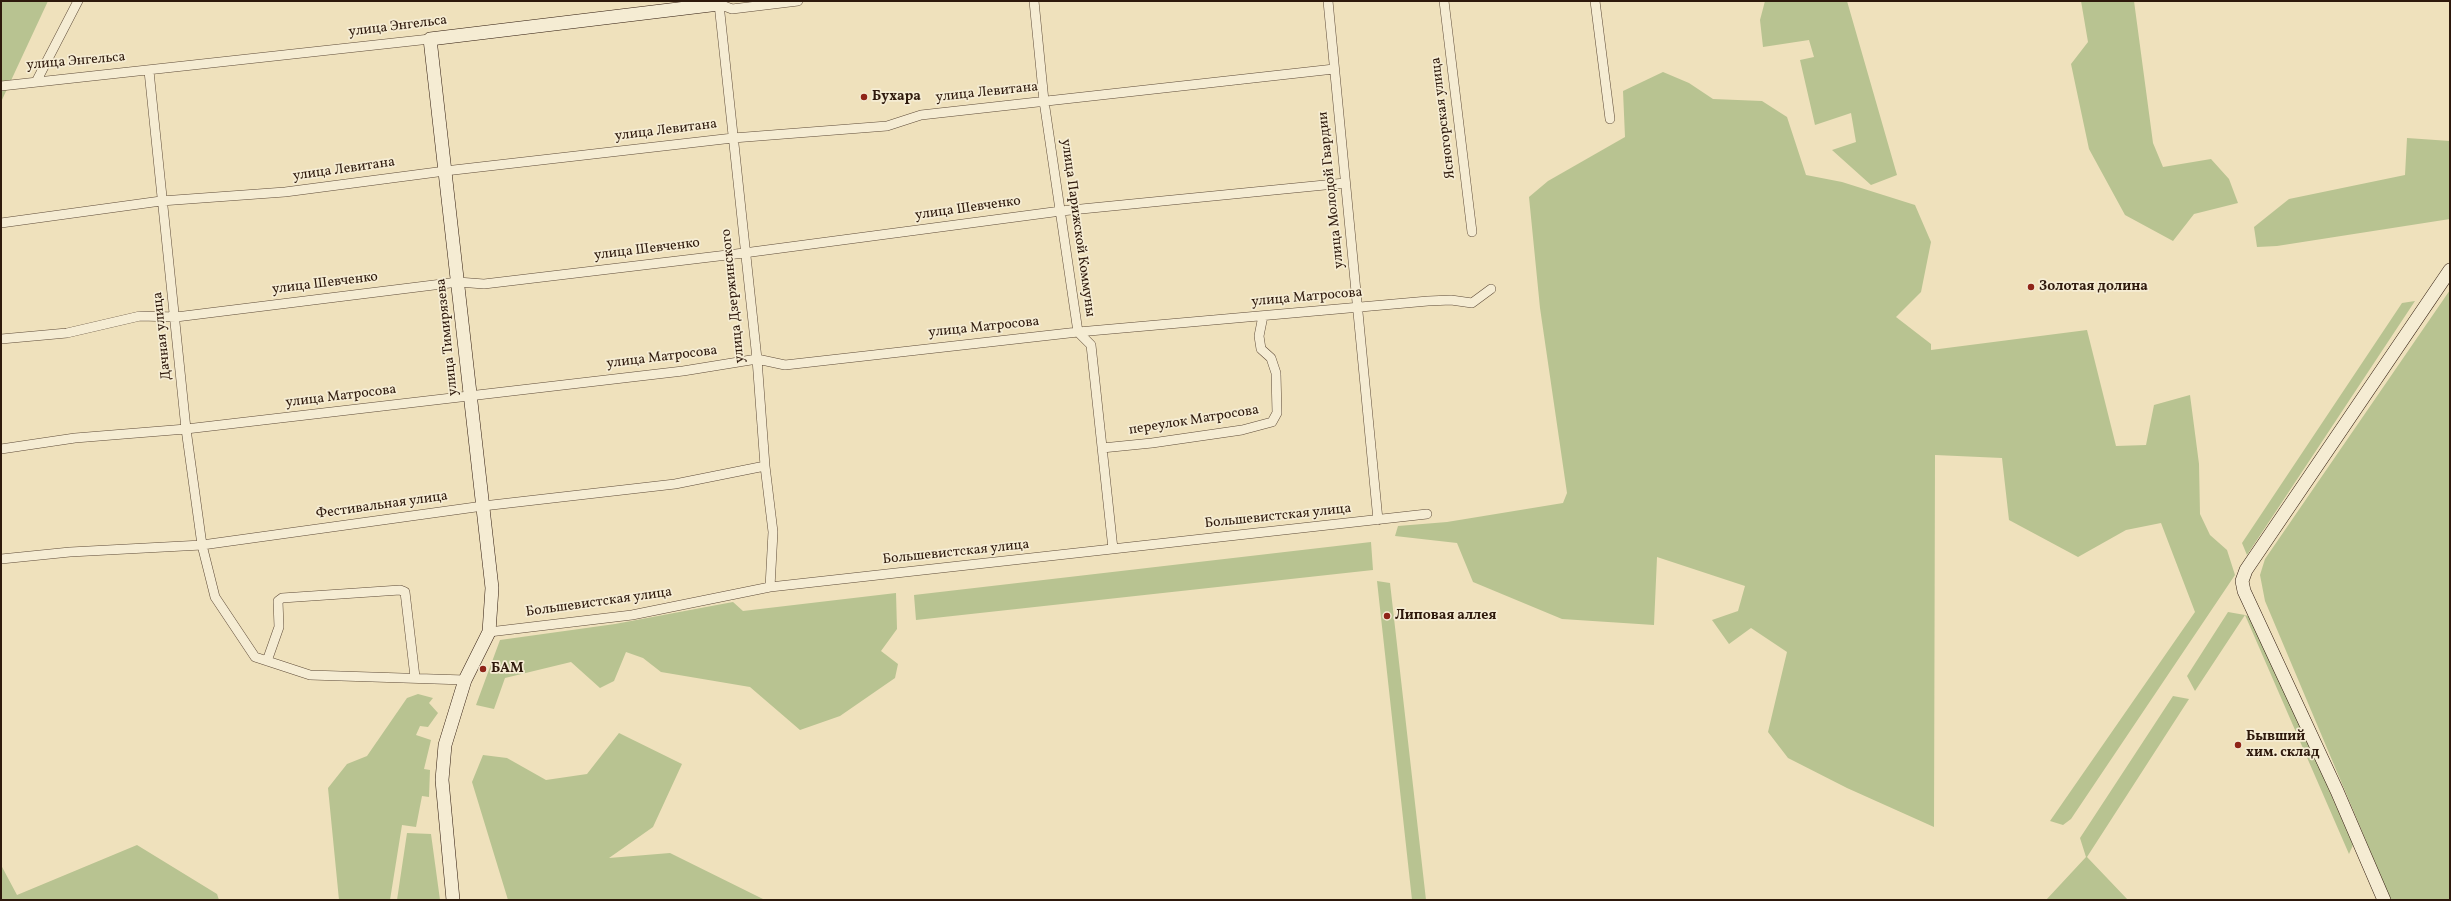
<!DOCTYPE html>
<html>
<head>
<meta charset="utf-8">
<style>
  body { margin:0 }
  #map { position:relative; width:2451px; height:901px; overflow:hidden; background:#efe1bc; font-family:Vollkorn,serif }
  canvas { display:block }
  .frame { position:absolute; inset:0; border:2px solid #2e190c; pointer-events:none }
</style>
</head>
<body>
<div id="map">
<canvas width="2451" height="901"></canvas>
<div class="frame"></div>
</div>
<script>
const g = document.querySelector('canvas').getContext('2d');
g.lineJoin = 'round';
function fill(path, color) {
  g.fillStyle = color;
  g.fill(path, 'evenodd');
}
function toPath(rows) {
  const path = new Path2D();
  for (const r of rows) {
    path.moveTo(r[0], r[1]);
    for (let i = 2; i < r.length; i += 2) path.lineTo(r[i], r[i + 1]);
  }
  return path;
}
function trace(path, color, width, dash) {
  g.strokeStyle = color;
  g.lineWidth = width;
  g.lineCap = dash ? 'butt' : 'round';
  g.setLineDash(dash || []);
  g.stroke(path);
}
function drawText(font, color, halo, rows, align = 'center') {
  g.font = font + ' Vollkorn,serif';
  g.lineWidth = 3.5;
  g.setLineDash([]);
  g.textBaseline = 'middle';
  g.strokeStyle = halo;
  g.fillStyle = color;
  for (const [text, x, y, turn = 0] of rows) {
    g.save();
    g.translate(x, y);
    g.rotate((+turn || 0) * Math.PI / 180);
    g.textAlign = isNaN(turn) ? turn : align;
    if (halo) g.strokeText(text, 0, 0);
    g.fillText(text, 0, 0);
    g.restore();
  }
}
fill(toPath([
  [1,1,48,1,1,102],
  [1765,1,1847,1,1897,175,1871,185,1832,150,1856,142,1851,113,1815,125,1800,60,1814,57,1809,40,1763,47,1760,20],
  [2081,1,2134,1,2153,143,2163,167,2211,159,2229,179,2238,203,2194,214,2173,241,2125,215,2089,149,2071,64,2088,42],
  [1663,72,1689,83,1713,99,1762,101,1787,117,1806,175,1842,182,1915,205,1931,242,1921,292,1896,317,1931,344,1931,350,2087,330,2116,446,2146,445,2154,405,2190,395,2199,464,2200,514,2210,535,2227,550,2235,575,2071,819,2063,825,2050,821,2195,612,2161,523,2126,530,2078,557,2009,520,2002,458,1935,455,1934,827,1847,788,1788,758,1768,732,1787,652,1751,628,1729,644,1712,620,1738,611,1745,586,1657,557,1654,625,1562,619,1473,582,1457,543,1395,536,1398,526,1447,522,1563,503,1567,493,1540,308,1529,197,1548,181,1625,137,1623,91],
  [2407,138,2450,141,2450,219,2277,246,2257,247,2254,227,2289,199,2405,175],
  [2450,290,2450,900,2391,900,2265,601,2260,575,2265,559],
  [2415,301,2247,555,2242,543,2402,303],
  [1371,542,1373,570,916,620,914,595],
  [1377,581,1390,583,1426,900,1412,900],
  [896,593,897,629,881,651,898,664,895,678,840,716,800,730,750,687,661,672,643,658,626,652,614,681,600,688,571,662,505,678,494,709,476,705,500,640,615,624,733,602,743,611],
  [2228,612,2245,615,2254,618,2353,845,2349,854,2245,615,2195,691,2187,676],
  [418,694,433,698,429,703,438,713,428,727,420,726,416,735,431,740,424,769,430,770,429,797,422,796,416,827,402,825,390,900,339,900,328,788,347,764,367,756,407,698],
  [2173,696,2189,699,2087,857,2128,900,2046,900,2086,857,2080,838],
  [619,733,682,764,653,827,609,858,670,853,765,900,508,900,472,782,483,755,507,758,546,780,587,774],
  [407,833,431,834,440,900,397,900],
  [137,845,217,894,219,900,1,900,1,865,17,895]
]), '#b8c391');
const street = toPath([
  [1034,1,1044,101,1078,332,1091,345,1113,549],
  [1328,1,1378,520],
  [1444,1,1472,232],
  [1595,1,1610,119],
  [149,71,186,429,202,545,215,597,255,657,310,675,465,680],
  [36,82,78,1],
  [1,86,430,39],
  [1,223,161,201,285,192,445,171,733,138,887,126,921,115,1334,69],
  [1,339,67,333,140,316,176,317,458,282,484,284,744,253,1061,211,1345,183],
  [1102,448,1152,443,1242,430,1272,422,1277,413,1276,373,1271,358,1261,349,1259,336,1263,316],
  [1,449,75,438,186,429,683,371,757,359,785,365,1078,332,1428,301,1451,300,1472,303,1491,289],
  [1,559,70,552,202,545,483,506,675,484,765,466],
  [770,587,773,532,765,466,757,359,719,4,732,9,798,1],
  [489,632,632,615,770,587,1427,514],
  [267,661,279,627,278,601,282,598,400,590,405,592,415,677]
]);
const secondary = toPath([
  [453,900,442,780,445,745,465,680,489,632,492,588,430,39,719,4,718,1],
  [2384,900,2337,791,2244,591,2242,581,2246,570,2450,270]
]);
trace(street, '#5e4b38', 10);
trace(secondary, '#2e190c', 14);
trace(street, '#f5ecd3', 9);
trace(secondary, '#f5ecd3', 13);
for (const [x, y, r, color] of [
  [864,97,4,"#8f2418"],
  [2031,287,4,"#8f2418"],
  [1387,616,4,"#8f2418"],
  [483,669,4,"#8f2418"],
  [2238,745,4,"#8f2418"]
]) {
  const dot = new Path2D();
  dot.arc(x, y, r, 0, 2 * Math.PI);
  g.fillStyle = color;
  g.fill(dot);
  trace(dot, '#f5ecd3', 1.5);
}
drawText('14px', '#2e190c', '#f5ecd3', [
  ["улица Энгельса",398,27,-7],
  ["улица Энгельса",76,62,-5],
  ["улица Левитана",987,93,-6],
  ["Ясногорская улица",1444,118,-97],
  ["улица Левитана",666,131,-7],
  ["улица Левитана",344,170,-8],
  ["улица Молодой Гвардии",1332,190,-96],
  ["улица Шевченко",968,209,-8],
  ["улица Парижской Коммуны",1077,228,82],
  ["улица Шевченко",647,250,-7],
  ["улица Шевченко",325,284,-7],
  ["улица Дзержинского",734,296,-96],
  ["улица Матросова",1307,298,-5],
  ["улица Матросова",984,328,-6],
  ["Дачная улица",163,336,-96],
  ["улица Тимирязева",448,337,-96],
  ["улица Матросова",662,358,-7],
  ["улица Матросова",341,397,-7],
  ["переулок Матросова",1194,421,-9],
  ["Фестивальная улица",382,506,-8],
  ["Большевистская улица",1278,517,-6],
  ["Большевистская улица",956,553,-6],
  ["Большевистская улица",599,603,-8]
]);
drawText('bold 14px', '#2e190c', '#f5ecd3', [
  ["Бухара",872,97],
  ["Золотая долина",2039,287],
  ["Липовая аллея",1395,616],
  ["БАМ",491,669],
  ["Бывший",2246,737],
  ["хим. склад",2246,753]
], 'left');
</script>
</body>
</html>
